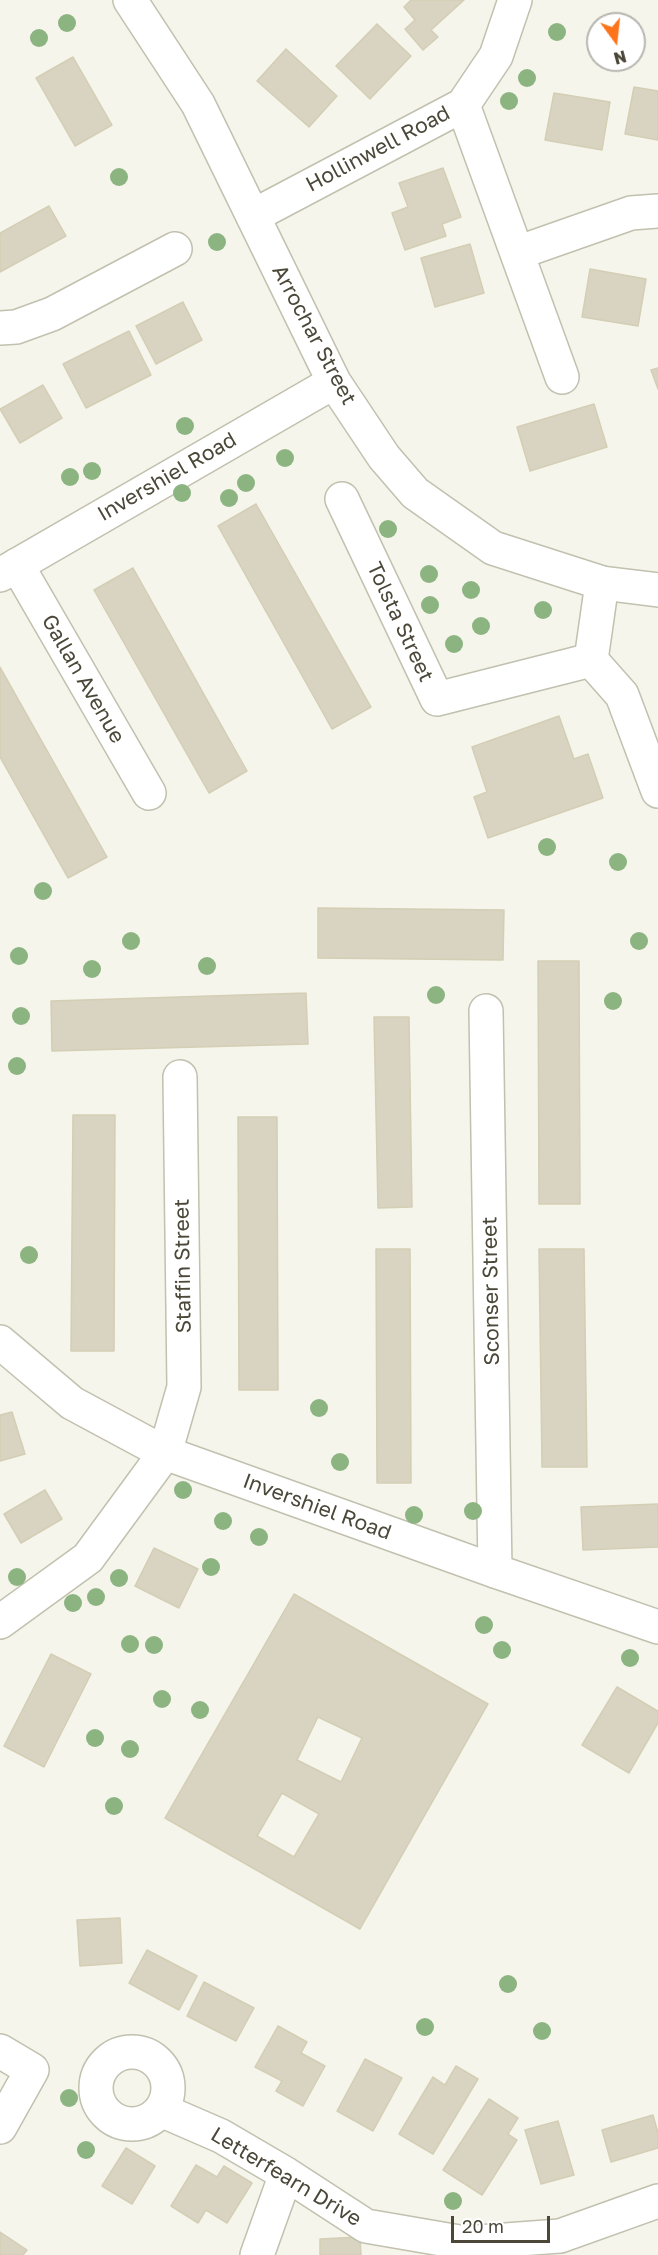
<!DOCTYPE html>
<html>
<head>
<meta charset="utf-8">
<style>
  body { margin:0 }
  #map { position:relative; width:658px; height:2255px; overflow:hidden; background:#f6f5ec; font-family:"Golos Text",sans-serif }
  canvas { display:block }
  .north { position:absolute; left:586px; top:12px; width:60px; height:60px; box-sizing:border-box; background:#fff; border:2px solid #b7b6b0; border-radius:50%; rotate:165deg; font-size:16px; font-weight:700; line-height:24px; text-align:center; color:#4b4839 }
  .north::after { content:''; display:block; margin:auto; width:21px; height:27px; background:#fe741b; clip-path:polygon(50% 0,100% 100%,50% 72%,0 100%) }
  .scale { position:absolute; left:451px; top:2216px; width:99px; height:27px; box-sizing:border-box; border:3px solid #4b4839; border-top:0; padding-left:8px; font-size:18px; line-height:21px; white-space:nowrap; color:#4b4839; -webkit-text-stroke:4px #fff; paint-order:stroke }
</style>
</head>
<body>
<div id="map">
<canvas width="658" height="2255"></canvas>
<div class="north">N</div>
<div class="scale">20 m</div>
</div>
<script>
const g = document.querySelector('canvas').getContext('2d');
g.lineJoin = 'round';
function fill(path, color) {
  g.fillStyle = color;
  g.fill(path, 'evenodd');
}
function toPath(rows) {
  const path = new Path2D();
  for (const r of rows) {
    if (r.length === 3) {
      path.moveTo(r[0] + r[2], r[1]);
      path.arc(r[0], r[1], r[2], 0, 2 * Math.PI);
      continue;
    }
    path.moveTo(r[0], r[1]);
    for (let i = 2; i < r.length; i += 2) path.lineTo(r[i], r[i + 1]);
  }
  return path;
}
function trace(path, color, width, dash) {
  g.strokeStyle = color;
  g.lineWidth = width;
  g.lineCap = dash ? 'butt' : 'round';
  g.setLineDash(dash || []);
  g.stroke(path);
}
function drawText(font, color, halo, rows, align = 'center') {
  g.font = font + ' "Golos Text",sans-serif';
  g.lineWidth = 4.5;
  g.setLineDash([]);
  g.textBaseline = 'middle';
  g.strokeStyle = halo;
  g.fillStyle = color;
  for (const [text, x, y, turn = 0] of rows) {
    g.save();
    g.translate(x, y);
    g.rotate((+turn || 0) * Math.PI / 180);
    g.textAlign = isNaN(turn) ? turn : align;
    if (halo) g.strokeText(text, 0, 0);
    g.fillText(text, 0, 0);
    g.restore();
  }
}
const building = toPath([
  [411,0,464,0,431,30,438,37,423,50,405,29,415,20,404,7,411,0],
  [377,24,411,56,370,99,336,66,377,24],
  [286,49,337,96,309,127,257,81,286,49],
  [73,57,112,125,75,146,36,78,73,57],
  [634,87,658,91,658,140,625,134,634,87],
  [554,93,610,102,602,150,545,140,554,93],
  [443,168,461,217,442,224,446,236,405,250,392,213,408,207,399,183,443,168],
  [49,206,66,236,0,272,0,233,49,206],
  [470,244,484,293,435,307,421,258,470,244],
  [590,269,646,279,638,326,582,317,590,269],
  [183,302,202,340,156,364,136,326,183,302],
  [129,331,151,375,86,408,63,364,129,331],
  [658,368,658,389,651,370,658,368],
  [43,385,62,418,20,443,0,409,43,385],
  [594,404,607,447,530,471,517,427,594,404],
  [256,504,371,707,332,729,218,526,256,504],
  [133,568,247,771,209,793,94,590,133,568],
  [0,667,107,857,68,878,0,757,0,667],
  [559,716,574,759,588,754,603,798,488,838,474,797,487,792,472,747,559,716],
  [318,908,504,910,503,960,318,958,318,908],
  [538,961,579,961,580,1204,539,1204,538,961],
  [306,993,308,1044,52,1051,51,1001,306,993],
  [374,1017,409,1017,412,1207,378,1208,374,1017],
  [73,1115,115,1115,114,1351,71,1351,73,1115],
  [238,1117,277,1117,278,1390,239,1390,238,1117],
  [376,1249,410,1249,411,1483,377,1483,376,1249],
  [539,1249,584,1249,587,1467,542,1467,539,1249],
  [12,1412,25,1454,0,1461,0,1415,12,1412],
  [45,1490,62,1519,21,1543,4,1514,45,1490],
  [658,1504,658,1547,583,1550,581,1507,658,1504],
  [154,1548,198,1569,179,1608,135,1586,154,1548],
  [294,1594,488,1704,360,1929,165,1818,294,1594],
  [318,1717,362,1738,341,1782,297,1760,318,1717],
  [282,1793,319,1814,294,1857,257,1836,282,1793],
  [51,1654,91,1674,44,1767,4,1746,51,1654],
  [617,1687,658,1711,658,1723,629,1773,582,1745,617,1687],
  [120,1918,122,1963,80,1966,77,1920,120,1918],
  [147,1950,197,1976,179,2010,129,1983,147,1950],
  [204,1982,254,2008,236,2041,187,2016,204,1982],
  [278,2026,307,2042,301,2053,325,2066,303,2106,276,2091,282,2081,255,2067,278,2026],
  [365,2059,402,2078,373,2131,337,2111,365,2059],
  [456,2066,478,2079,433,2154,399,2134,433,2077,445,2085,456,2066],
  [489,2099,518,2118,508,2134,517,2140,482,2195,443,2170,489,2099],
  [653,2115,658,2133,658,2148,611,2162,602,2130,653,2115],
  [558,2121,574,2175,541,2184,525,2130,558,2121],
  [126,2148,155,2166,132,2204,102,2186,126,2148],
  [196,2165,217,2177,224,2166,252,2183,227,2223,206,2210,198,2223,171,2206,196,2165],
  [0,2232,27,2250,23,2255,0,2255,0,2232],
  [360,2237,361,2255,320,2255,320,2239,360,2237]
]);
fill(building, '#d8d4c1');
trace(building, '#d3ceb4', 1.5);
const minor = toPath([
  [463,105,562,377],
  [253,216,463,105,496,56,515,0],
  [517,253,631,213,658,211],
  [0,328,16,327,52,314,175,249],
  [342,499,437,699,591,660],
  [17,565,149,793],
  [602,583,591,660,622,695,658,791],
  [486,1011,495,1571],
  [0,1622,88,1558,165,1453,184,1387,180,1077],
  [0,2051,32,2070,0,2127],
  [132,2088,36],
  [161,2110,221,2136,286,2174,366,2226,465,2243,560,2236,658,2201],
  [257,2255,286,2174]
]);
const tertiary = toPath([
  [130,0,198,104,334,382,384,457,415,493,493,548,602,583,658,590],
  [0,575,334,382],
  [0,1342,72,1403,165,1453,495,1571,658,1627]
]);
trace(minor, '#c2c0ae', 36);
trace(tertiary, '#c2c0ae', 36);
trace(minor, '#fff', 33);
trace(tertiary, '#fff', 33);
g.fillStyle = '#8cb481';
for (const [x, y] of [
  [67,23],
  [557,32],
  [39,38],
  [527,78],
  [509,101],
  [119,177],
  [217,242],
  [185,426],
  [285,458],
  [92,471],
  [70,477],
  [246,483],
  [182,493],
  [229,498],
  [388,529],
  [429,574],
  [471,590],
  [430,605],
  [543,610],
  [481,626],
  [454,644],
  [547,847],
  [618,862],
  [43,891],
  [131,941],
  [639,941],
  [19,956],
  [207,966],
  [92,969],
  [436,995],
  [613,1001],
  [21,1016],
  [17,1066],
  [29,1255],
  [319,1408],
  [340,1462],
  [183,1490],
  [473,1511],
  [414,1515],
  [223,1521],
  [259,1537],
  [211,1567],
  [17,1577],
  [119,1578],
  [96,1597],
  [73,1603],
  [484,1625],
  [130,1644],
  [154,1645],
  [502,1650],
  [630,1658],
  [162,1699],
  [200,1710],
  [95,1738],
  [130,1749],
  [114,1806],
  [508,1984],
  [425,2027],
  [542,2031],
  [69,2098],
  [86,2150],
  [453,2201]
]) {
  g.beginPath();
  g.arc(x, y, 9, 0, 2 * Math.PI);
  g.fill();
}
drawText('21px', '#4b4839', '#fff', [
  ["Hollinwell Road",378,149,-28],
  ["Arrochar Street",314,335,62],
  ["Invershiel Road",167,477,-30],
  ["Tolsta Street",400,622,65],
  ["Gallan Avenue",83,679,60],
  ["Staffin Street",183,1266,-91],
  ["Sconser Street",491,1291,-91],
  ["Invershiel Road",317,1507,20],
  ["Letterfearn Drive",286,2177,31]
]);
</script>
</body>
</html>
